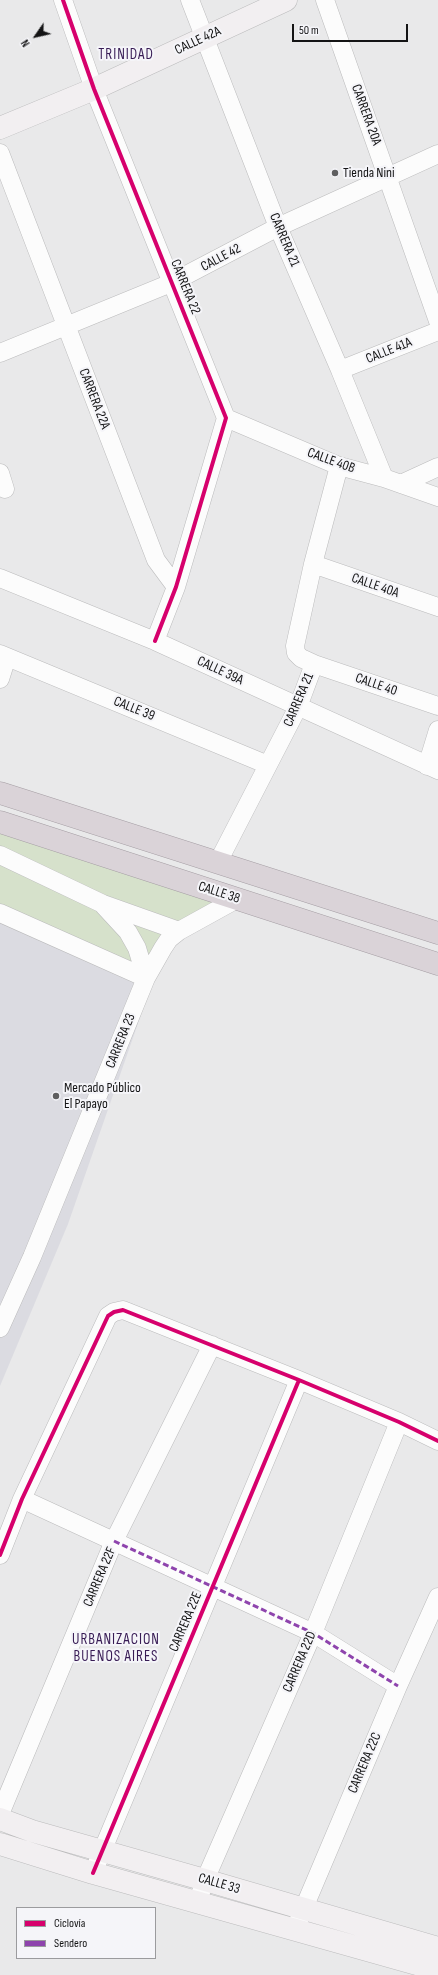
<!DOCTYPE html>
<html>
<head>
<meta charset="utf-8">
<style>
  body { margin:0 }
  #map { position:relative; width:438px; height:1975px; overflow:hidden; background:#e9e9ea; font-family:"Sofia Sans Condensed",sans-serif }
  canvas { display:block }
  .legend { position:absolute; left:16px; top:1907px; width:140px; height:52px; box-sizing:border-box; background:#f5f5f9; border:1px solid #9b9b9e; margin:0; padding:5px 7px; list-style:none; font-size:12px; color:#141415 }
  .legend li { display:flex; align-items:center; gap:8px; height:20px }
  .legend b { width:20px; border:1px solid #9b9b9e }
  .north { position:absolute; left:16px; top:16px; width:40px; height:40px; -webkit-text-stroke:3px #f5f5f9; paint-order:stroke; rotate:236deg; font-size:11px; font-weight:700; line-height:16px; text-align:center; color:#141415 }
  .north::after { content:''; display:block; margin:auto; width:14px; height:18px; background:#141415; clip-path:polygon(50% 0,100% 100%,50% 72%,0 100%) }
  .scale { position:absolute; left:292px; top:24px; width:116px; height:18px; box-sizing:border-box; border:2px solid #141415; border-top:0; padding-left:5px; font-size:12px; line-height:14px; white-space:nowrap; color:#141415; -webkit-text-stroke:3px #f5f5f9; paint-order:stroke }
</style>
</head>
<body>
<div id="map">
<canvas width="438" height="1975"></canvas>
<ul class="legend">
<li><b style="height:5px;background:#d6006c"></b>Ciclovía</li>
<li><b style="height:5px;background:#8e44ad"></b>Sendero</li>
</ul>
<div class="north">N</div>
<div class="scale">50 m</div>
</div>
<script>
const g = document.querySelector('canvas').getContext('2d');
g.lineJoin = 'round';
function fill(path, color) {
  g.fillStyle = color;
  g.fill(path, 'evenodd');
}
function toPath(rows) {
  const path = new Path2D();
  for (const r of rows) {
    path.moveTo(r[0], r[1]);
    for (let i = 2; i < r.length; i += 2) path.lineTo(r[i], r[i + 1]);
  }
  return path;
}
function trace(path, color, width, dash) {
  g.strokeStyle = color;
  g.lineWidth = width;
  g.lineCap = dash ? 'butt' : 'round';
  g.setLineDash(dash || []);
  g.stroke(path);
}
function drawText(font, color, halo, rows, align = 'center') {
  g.font = font + ' "Sofia Sans Condensed",sans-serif';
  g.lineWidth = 4;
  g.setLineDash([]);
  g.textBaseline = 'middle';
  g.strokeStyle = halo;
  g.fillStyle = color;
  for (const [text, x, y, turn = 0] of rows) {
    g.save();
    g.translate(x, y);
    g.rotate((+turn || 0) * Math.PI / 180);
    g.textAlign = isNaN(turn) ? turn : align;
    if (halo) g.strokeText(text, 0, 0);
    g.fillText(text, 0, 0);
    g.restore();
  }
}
fill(toPath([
  [0,899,157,969,68,1224,0,1386]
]), '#dbdbe1');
fill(toPath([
  [0,822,237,899,179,931,146,978,0,913]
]), '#d6e1cb');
const street = toPath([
  [63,0,94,89,226,418,176,587,155,641],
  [190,0,278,227,340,370,384,478],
  [325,0,438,321],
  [0,153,156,560,176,587],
  [0,353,171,283,278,227,438,154],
  [340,370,438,331],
  [226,418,339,466,384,478,438,497],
  [0,473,5,489],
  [401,484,438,467],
  [313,564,438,607],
  [0,578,155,641,438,770],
  [0,654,268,765],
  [314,664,438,706],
  [0,679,7,657],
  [427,766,438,730],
  [0,855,103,904,179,931],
  [218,862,298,707,314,664,301,658,296,653,295,646,313,564,339,466],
  [104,906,128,932,137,948,146,978],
  [0,913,146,978],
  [0,1328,32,1257,146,978,163,948,169,939,179,931,237,899],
  [22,1499,313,1633,398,1686],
  [0,1555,22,1499,108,1316,114,1312,123,1310,299,1380,399,1422,438,1441],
  [0,1814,114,1541,212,1345],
  [93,1873,299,1380],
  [198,1901,205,1880,313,1633,399,1422],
  [298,1922,398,1686,438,1597]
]);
const secondary = toPath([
  [0,128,94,89,286,0],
  [0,1819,32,1831,205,1880,438,1948],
  [0,1844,93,1873,438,1970]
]);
const highway = toPath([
  [0,793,438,933],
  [0,822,438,964]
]);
trace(street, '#bbbbbc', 19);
trace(secondary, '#bbbbbc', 23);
trace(highway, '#a49da3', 23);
trace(street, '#fcfcfc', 18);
trace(secondary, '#f2eff1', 22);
trace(highway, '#dad3d8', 22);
trace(toPath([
  [114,1541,313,1633,398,1686]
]), '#8e44ad', 3, [6, 3]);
trace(toPath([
  [63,0,94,89,226,418,176,587,155,641],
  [0,1555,22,1499,108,1316,114,1312,123,1310,299,1380,399,1422,438,1441],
  [93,1873,299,1380]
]), '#d6006c', 4);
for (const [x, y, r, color] of [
  [335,173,4,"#5f5f60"],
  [56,1096,4,"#5f5f60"]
]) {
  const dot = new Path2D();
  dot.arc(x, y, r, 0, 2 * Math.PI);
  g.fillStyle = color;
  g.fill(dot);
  trace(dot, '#f5f5f9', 1.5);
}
drawText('14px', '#141415', '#f5f5f9', [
  ["CALLE 42A",198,41,-25],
  ["CARRERA 20A",366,115,70],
  ["CARRERA 21",284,240,67],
  ["CALLE 42",221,258,-28],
  ["CARRERA 22",185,287,68],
  ["CALLE 41A",389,351,-22],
  ["CARRERA 22A",94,399,69],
  ["CALLE 40B",331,461,20],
  ["CALLE 40A",375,586,19],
  ["CALLE 39A",220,671,25],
  ["CALLE 40",376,685,19],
  ["CARRERA 21",299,700,-67],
  ["CALLE 39",134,709,22],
  ["CALLE 38",219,893,18],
  ["CARRERA 23",121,1041,-68],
  ["CARRERA 22F",100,1577,-67],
  ["CARRERA 22E",186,1622,-67],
  ["CARRERA 22D",300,1662,-67],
  ["CARRERA 22C",365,1763,-67],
  ["CALLE 33",219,1884,16]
]);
drawText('14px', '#141415', '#f5f5f9', [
  ["Tienda Nini",343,173],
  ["Mercado Público",64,1088],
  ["El Papayo",64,1104]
], 'left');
g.letterSpacing = '1px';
drawText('15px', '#381c55', '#f5f5f9', [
  ["TRINIDAD",126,55],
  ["URBANIZACION",116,1640],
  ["BUENOS AIRES",116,1657]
]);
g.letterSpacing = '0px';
</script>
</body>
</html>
